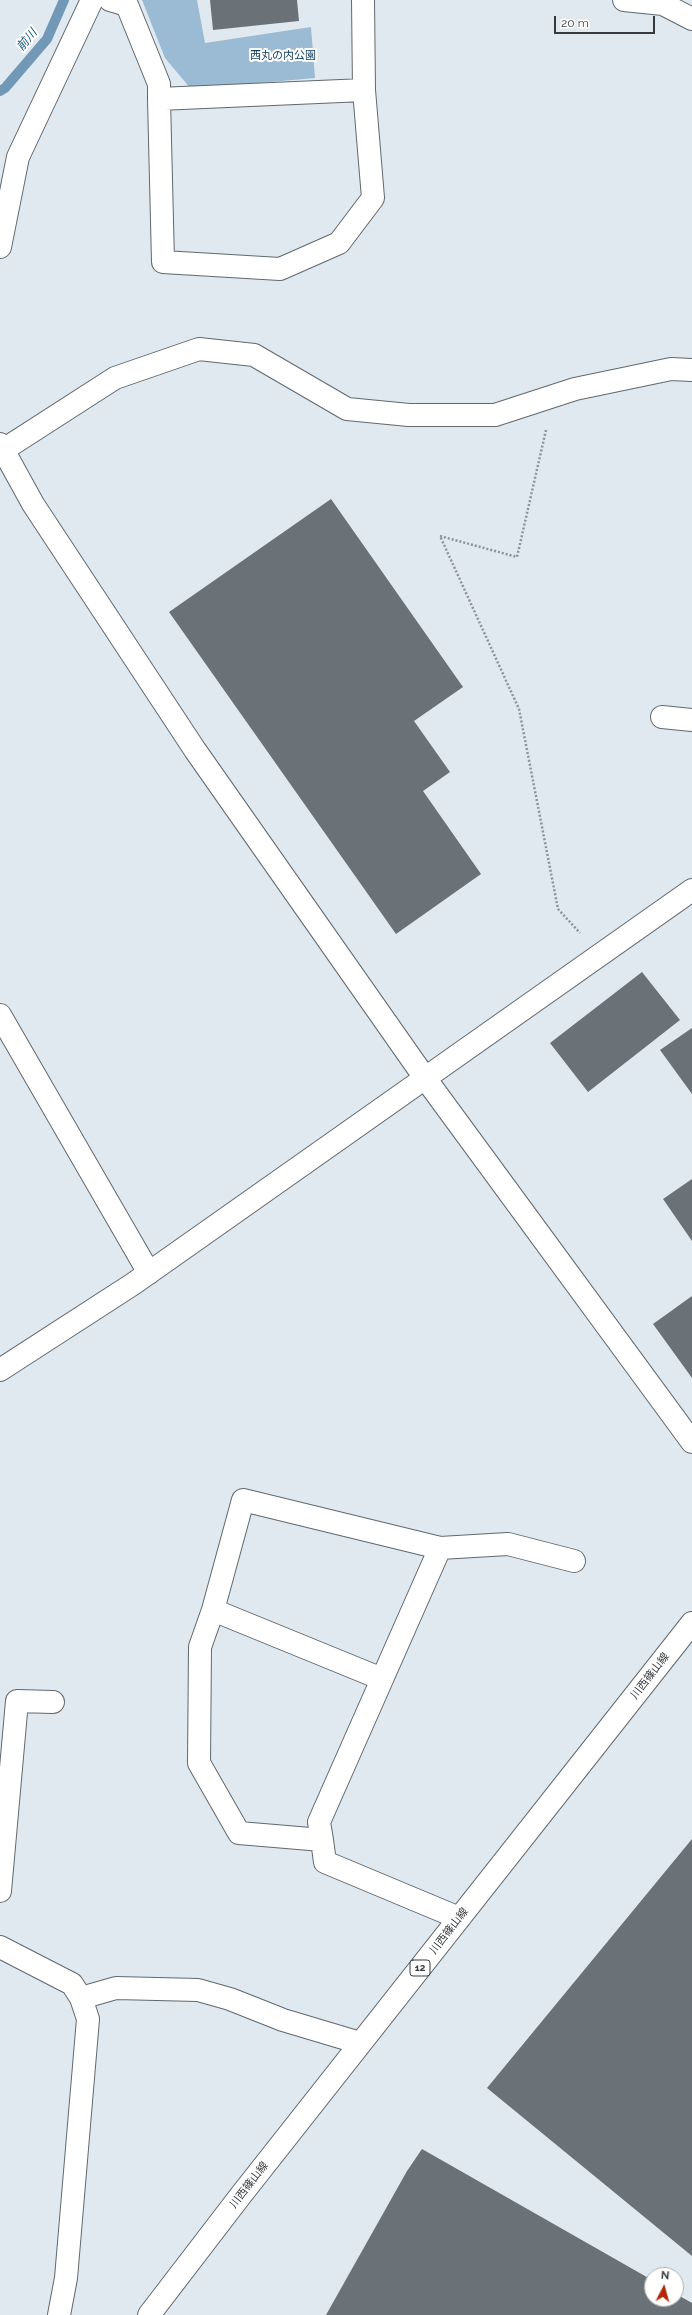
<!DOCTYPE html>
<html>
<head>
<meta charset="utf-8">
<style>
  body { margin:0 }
  #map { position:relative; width:692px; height:2315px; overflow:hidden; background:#e0e9f0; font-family:Raleway,sans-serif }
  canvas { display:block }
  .north { position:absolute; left:644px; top:2267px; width:40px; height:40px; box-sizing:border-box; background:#fff; border:1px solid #afb0b1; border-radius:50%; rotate:6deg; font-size:11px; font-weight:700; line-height:16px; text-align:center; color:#373a3d }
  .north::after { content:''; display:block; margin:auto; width:14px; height:18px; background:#b3260a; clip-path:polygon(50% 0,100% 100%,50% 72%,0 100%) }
  .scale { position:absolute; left:554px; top:16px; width:101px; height:18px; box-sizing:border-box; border:2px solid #373a3d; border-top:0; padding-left:5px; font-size:12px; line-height:14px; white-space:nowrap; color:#373a3d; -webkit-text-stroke:3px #fff; paint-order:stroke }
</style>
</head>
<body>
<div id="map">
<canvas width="692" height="2315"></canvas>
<div class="north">N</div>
<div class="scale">20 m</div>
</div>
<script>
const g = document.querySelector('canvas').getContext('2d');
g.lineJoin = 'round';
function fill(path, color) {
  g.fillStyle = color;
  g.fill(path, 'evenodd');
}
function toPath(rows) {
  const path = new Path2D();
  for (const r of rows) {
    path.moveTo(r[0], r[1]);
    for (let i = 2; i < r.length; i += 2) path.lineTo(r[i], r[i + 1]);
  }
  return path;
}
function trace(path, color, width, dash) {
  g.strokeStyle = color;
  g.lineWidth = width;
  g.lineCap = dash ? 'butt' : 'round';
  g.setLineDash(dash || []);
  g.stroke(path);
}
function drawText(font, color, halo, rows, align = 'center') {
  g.font = font + ' Raleway,"Noto Sans JP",sans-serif';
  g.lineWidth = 4;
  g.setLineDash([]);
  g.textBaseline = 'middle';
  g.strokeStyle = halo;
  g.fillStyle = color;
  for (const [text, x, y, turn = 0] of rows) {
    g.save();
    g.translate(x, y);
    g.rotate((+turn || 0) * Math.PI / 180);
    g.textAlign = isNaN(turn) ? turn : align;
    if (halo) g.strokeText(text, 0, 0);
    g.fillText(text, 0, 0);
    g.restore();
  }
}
fill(toPath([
  [142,0,197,0,205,43,311,27,315,78,191,89,165,58]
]), '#9bbad3');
trace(toPath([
  [0,91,5,88,47,39,64,0]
]), '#7198b6', 10);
fill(toPath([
  [210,0,297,0,299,21,213,30],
  [331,499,463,687,414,721,450,772,423,791,481,874,396,934,169,612],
  [642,972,680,1020,588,1092,550,1043],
  [692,1028,692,1094,660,1050],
  [692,1179,692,1241,663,1199],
  [692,1296,692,1378,653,1324],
  [692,1839,692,2256,487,2088],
  [422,2149,652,2280,652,2299,676,2299,676,2294,692,2303,692,2315,326,2315,407,2171]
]), '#6a7177');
const minor = toPath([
  [110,0,127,5,159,84,159,99,163,262,280,269,339,243,373,198,364,90,159,99],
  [363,0,364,90],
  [624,0,663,4,692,19],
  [0,452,115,378,199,349,254,355,347,409,409,415,495,415,575,389,671,369,692,370],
  [662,717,692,720],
  [0,1015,149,1273],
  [0,1370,133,1284,692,890],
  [440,1548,508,1544,574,1561],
  [213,1610,382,1679],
  [322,1840,239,1833,199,1763,200,1647,213,1610,243,1500,440,1548,319,1822,322,1840,325,1862,459,1918],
  [0,1891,17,1701,53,1702],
  [0,1947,72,1984,81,1998,88,2019,66,2278,59,2315],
  [81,1998,116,1988,198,1990,230,1999,283,2020,360,2043]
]);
const tertiary = toPath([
  [0,247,18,157,92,0],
  [0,444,33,504,195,750,425,1078,692,1442]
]);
const primary = toPath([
  [149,2315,241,2195,692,1623]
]);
trace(minor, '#61686e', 24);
trace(tertiary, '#61686e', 24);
trace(primary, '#61686e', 24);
trace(toPath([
  [546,430,517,557,440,536,519,709,558,909,580,933]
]), '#8d9398', 2.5, [2, 2]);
trace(minor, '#fff', 22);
trace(tertiary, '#fff', 22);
trace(primary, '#fff', 22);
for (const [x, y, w] of [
  [420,1968,20]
]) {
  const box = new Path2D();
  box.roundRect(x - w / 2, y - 8, w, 16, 3);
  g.fillStyle = '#fff';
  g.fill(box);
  trace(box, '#373a3d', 1);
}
drawText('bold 10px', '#373a3d', null, [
  ["12",420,1968]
]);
drawText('11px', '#134262', '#fff', [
  ["西丸の内公園",283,56]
]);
drawText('11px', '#373a3d', '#fff', [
  ["川西篠山線",650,1676,-52],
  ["川西篠山線",449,1931,-52],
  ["川西篠山線",249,2185,-52]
]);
drawText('italic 12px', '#15567f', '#fff', [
  ["前川",27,40,-50]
]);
</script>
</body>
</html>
